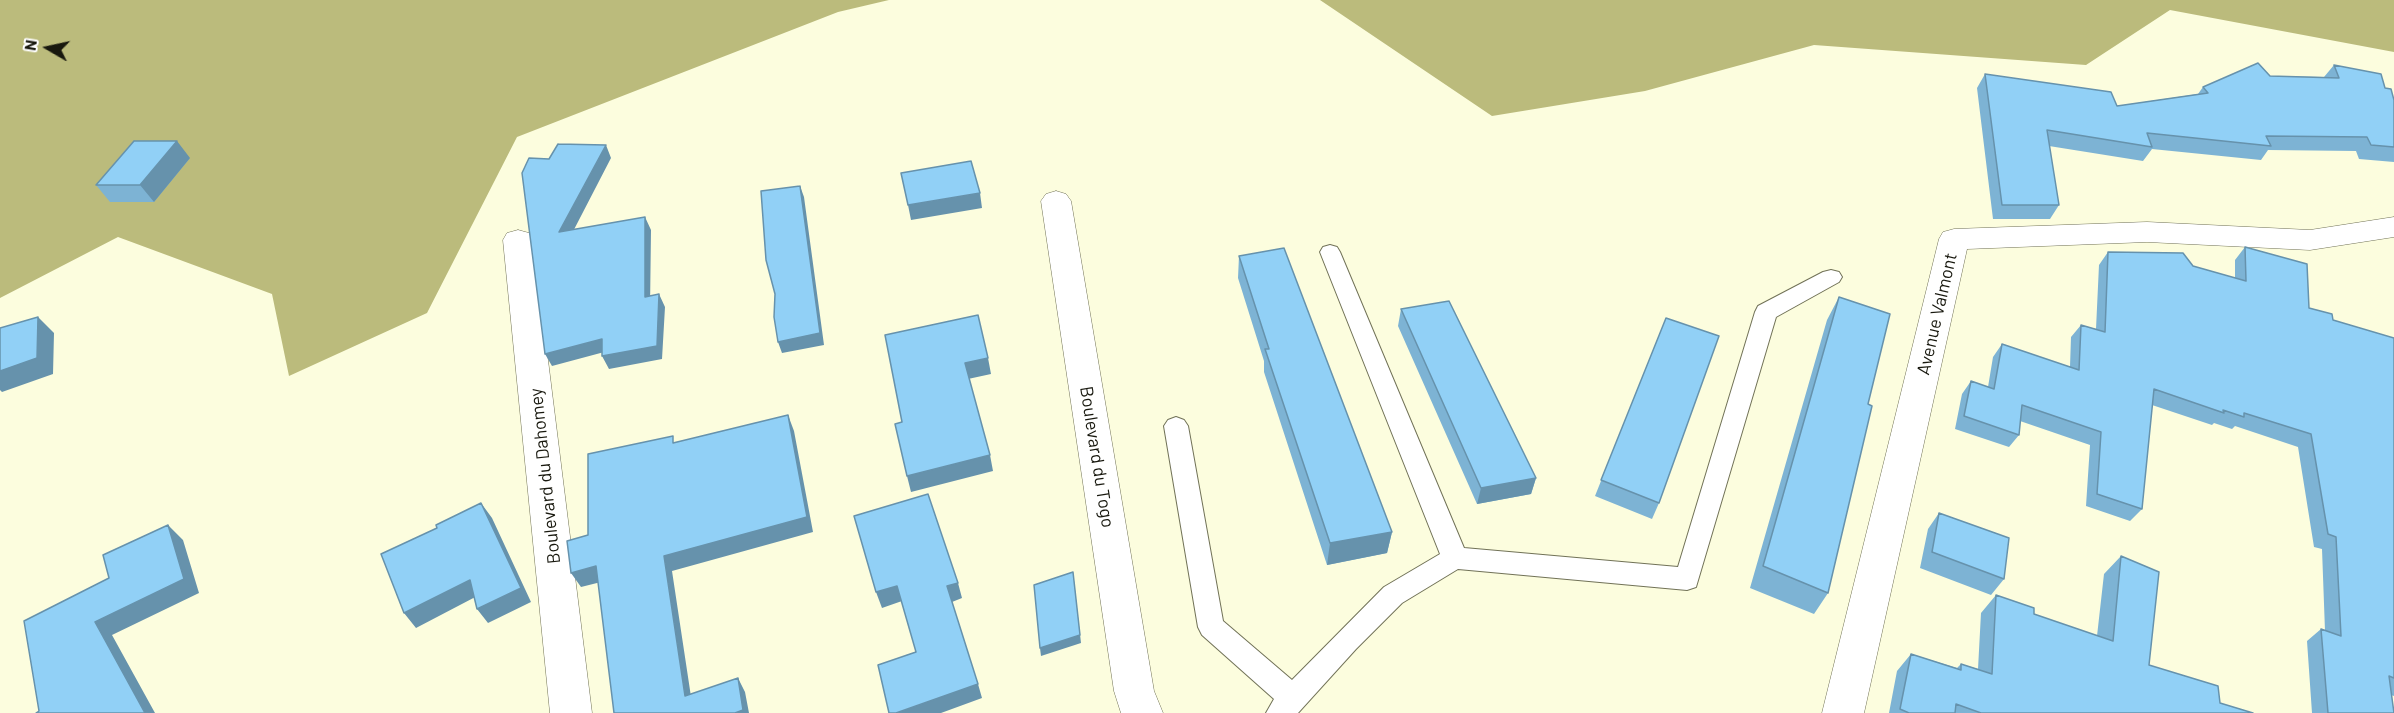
<!DOCTYPE html>
<html>
<head>
<meta charset="utf-8">
<style>
  body { margin:0 }
  #map { position:relative; width:2394px; height:713px; overflow:hidden; background:#fcfdde; font-family:Barlow,sans-serif }
  canvas { display:block }
  .north { position:absolute; left:18px; top:18px; width:60px; height:60px; -webkit-text-stroke:4px #fff; paint-order:stroke; rotate:279deg; font-size:16px; font-weight:700; line-height:24px; text-align:center; color:#18180e }
  .north::after { content:''; display:block; margin:auto; width:21px; height:27px; background:#18180e; clip-path:polygon(50% 0,100% 100%,50% 72%,0 100%) }
</style>
</head>
<body>
<div id="map">
<canvas width="2394" height="713"></canvas>
<div class="north">N</div>
</div>
<script>
const g = document.querySelector('canvas').getContext('2d');
g.lineJoin = 'round';
function fill(path, color) {
  g.fillStyle = color;
  g.fill(path, 'evenodd');
}
function toPath(rows) {
  const path = new Path2D();
  for (const r of rows) {
    path.moveTo(r[0], r[1]);
    for (let i = 2; i < r.length; i += 2) path.lineTo(r[i], r[i + 1]);
  }
  return path;
}
function trace(path, color, width, dash) {
  g.strokeStyle = color;
  g.lineWidth = width;
  g.lineCap = dash ? 'butt' : 'round';
  g.setLineDash(dash || []);
  g.stroke(path);
}
function drawText(font, color, halo, rows, align = 'center') {
  g.font = font + ' Barlow,sans-serif';
  g.lineWidth = 4.5;
  g.setLineDash([]);
  g.textBaseline = 'middle';
  g.strokeStyle = halo;
  g.fillStyle = color;
  for (const [text, x, y, turn = 0] of rows) {
    g.save();
    g.translate(x, y);
    g.rotate((+turn || 0) * Math.PI / 180);
    g.textAlign = isNaN(turn) ? turn : align;
    if (halo) g.strokeText(text, 0, 0);
    g.fillText(text, 0, 0);
    g.restore();
  }
}
fill(toPath([
  [0,0,889,0,838,12,517,137,427,313,289,376,272,294,118,237,0,298],
  [1320,0,2394,0,2394,52,2170,10,2086,65,1814,45,1645,91,1492,116]
]), '#bbbb7c');
const lane = toPath([
  [1330,245,1337,247,1340,252,1464,548,1678,567,1755,312,1758,306,1823,272,1831,270,1839,272,1842,277,1839,282,1776,317,1696,587,1687,590,1458,569,1402,603,1356,649,1298,713,1266,713,1274,699,1202,635,1198,627,1164,426,1168,420,1176,417,1184,420,1188,426,1223,621,1292,680,1384,587,1440,554,1320,252,1323,247,1330,245]
]);
const street = toPath([
  [1056,191,1066,194,1071,201,1154,691,1163,713,1121,713,1114,691,1041,201,1046,194,1056,191],
  [2394,217,2394,237,2310,250,2147,242,1967,249,1864,713,1822,713,1939,239,1943,232,1954,229,2147,222,2310,230,2394,217],
  [518,230,529,233,533,240,592,713,550,713,503,240,507,233,518,230]
]);
trace(lane, '#717257', 2);
trace(street, '#717257', 1);
fill(lane, '#fff');
fill(street, '#fff');
fill(toPath([
  [2334,65,2385,88,2394,100,2394,162,2359,159,2356,151,2268,150,2261,160,2152,149,2143,161,2049,146,2059,205,2050,219,1993,219,1977,88,1985,74,2117,106,2198,94,2203,87,2270,76,2324,77],
  [190,158,154,202,110,202,96,185],
  [2245,247,2309,308,2333,320,2394,339,2394,696,2391,695,2394,713,2312,713,2307,641,2321,629,2325,631,2322,549,2314,547,2298,447,2235,426,2232,429,2214,423,2212,425,2152,405,2142,509,2130,521,2086,506,2090,445,2020,421,2019,435,2009,447,1955,429,1962,394,1971,381,1988,387,1993,357,2002,344,2070,367,2071,337,2081,325,2096,329,2099,265,2108,252,2193,266,2235,278,2235,260],
  [1239,256,1392,532,1387,553,1327,565,1264,372,1264,361,1238,278],
  [1839,297,1868,404,1828,593,1814,614,1750,588,1827,320],
  [1401,309,1536,478,1531,494,1477,504,1398,326],
  [1666,318,1659,503,1652,519,1595,496],
  [1939,513,2004,579,1991,595,1920,568,1928,529],
  [2121,556,2149,665,2220,703,2253,713,1889,713,1897,671,1911,654,1957,668,1961,664,1978,669,1981,613,1996,595,2034,614,2097,636,2104,574]
]), '#7db3d4');
fill(toPath([
  [177,141,190,158,154,202,140,185],
  [606,145,611,158,566,245,559,232],
  [800,186,804,197,824,345,782,353,778,342],
  [980,193,982,208,911,220,908,205],
  [645,217,651,230,650,309,645,297],
  [659,294,665,307,662,359,609,369,602,356],
  [38,317,54,333,53,374,2,392,0,390,0,371],
  [602,339,608,351,552,366,545,354],
  [988,358,991,374,968,379,965,363],
  [788,415,794,431,813,532,672,571,693,710,685,696,664,556],
  [990,455,993,471,911,492,907,476],
  [1536,478,1531,494,1477,504,1481,488],
  [481,503,492,518,531,602,488,623,477,609],
  [168,525,183,540,199,593,112,635,155,713,145,713,95,622],
  [1392,532,1387,553,1327,565,1330,543],
  [596,566,605,581,581,587,571,573],
  [1073,572,1081,643,1041,656,1040,648],
  [470,580,481,594,416,628,404,613],
  [958,583,962,598,952,602,947,586],
  [897,586,902,601,882,608,876,592],
  [738,678,745,692,749,713,735,713],
  [978,684,982,698,941,713,896,713]
]), '#6692ac');
const building = toPath([
  [2258,63,2270,76,2339,78,2334,65,2381,74,2385,88,2391,89,2394,100,2394,147,2371,145,2367,137,2266,136,2271,146,2147,133,2152,147,2047,130,2059,205,2002,205,1985,74,2111,92,2117,106,2208,93,2203,87,2258,63],
  [134,141,177,141,140,185,96,185,134,141],
  [558,144,606,145,559,232,645,217,645,297,659,294,657,346,602,356,602,339,545,354,522,173,529,158,549,159,558,144],
  [971,161,980,193,908,205,901,173,971,161],
  [800,186,820,333,778,342,774,317,775,294,766,260,761,191,800,186],
  [2245,247,2307,264,2309,308,2332,314,2333,320,2394,338,2394,678,2389,676,2394,713,2328,713,2321,629,2341,636,2336,537,2328,534,2311,434,2244,413,2244,417,2223,410,2224,413,2154,389,2142,509,2097,494,2101,432,2022,405,2019,435,1964,416,1971,381,1994,389,2002,344,2079,370,2081,325,2105,332,2108,252,2183,253,2193,266,2246,281,2245,247],
  [1284,248,1392,532,1330,543,1265,349,1269,349,1239,256,1284,248],
  [1839,297,1890,314,1868,404,1872,406,1828,593,1763,566,1839,297],
  [1449,301,1536,478,1481,488,1401,309,1449,301],
  [978,315,988,358,965,363,990,455,907,476,895,424,902,422,885,335,978,315],
  [38,317,37,358,0,371,0,328,38,317],
  [1666,318,1719,336,1659,503,1601,480,1666,318],
  [788,415,807,517,664,556,685,696,738,678,743,710,735,713,614,713,596,566,571,573,567,541,588,535,588,454,673,436,673,443,788,415],
  [928,494,958,583,947,586,978,684,896,713,889,713,878,665,916,652,897,586,876,592,854,516,928,494],
  [481,503,521,588,477,609,470,580,404,613,381,554,437,528,436,525,481,503],
  [1939,513,2009,538,2004,579,1932,552,1939,513],
  [168,525,184,579,95,622,145,713,36,713,39,711,24,621,109,578,103,555,168,525],
  [2121,556,2159,572,2149,665,2218,686,2220,703,2253,713,1981,713,1956,704,1955,713,1909,713,1900,709,1911,654,1961,670,1961,664,1992,674,1996,595,2034,608,2034,614,2113,641,2121,556],
  [1073,572,1080,635,1040,648,1034,585,1073,572]
]);
fill(building, '#91d0f6');
trace(building, '#6692ac', 1.5);
drawText('18px', '#18180e', '#fff', [
  ["Avenue Valmont",1937,314,-77],
  ["Boulevard du Togo",1097,457,81],
  ["Boulevard du Dahomey",545,476,-96]
]);
</script>
</body>
</html>
